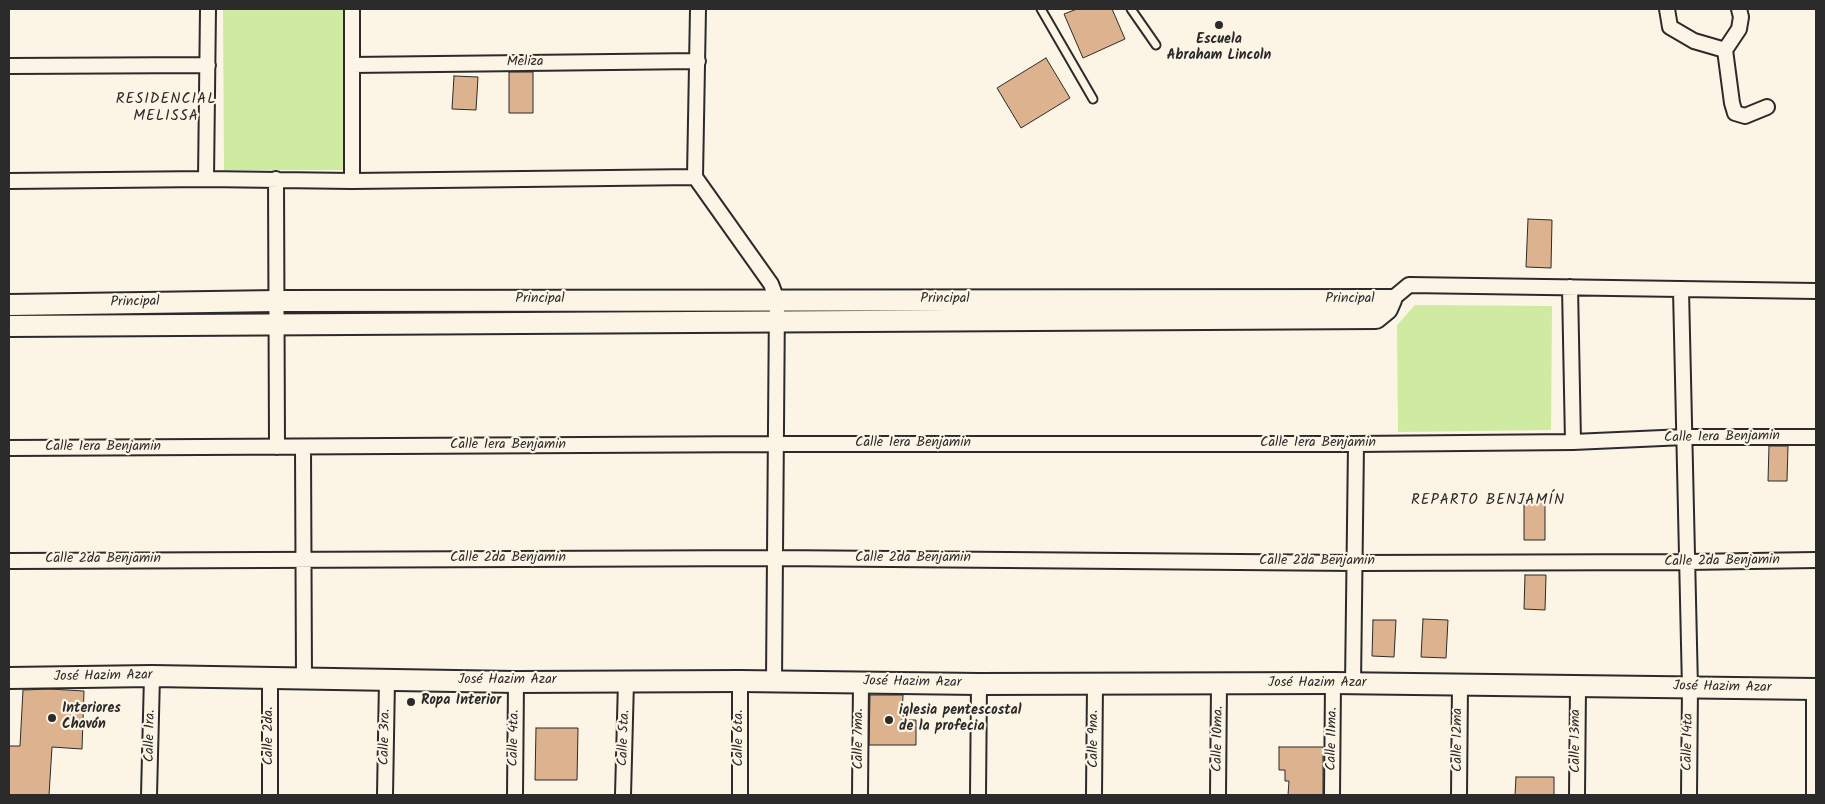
<!DOCTYPE html>
<html>
<head>
<meta charset="utf-8">
<style>
  body { margin:0 }
  #map { position:relative; width:1825px; height:804px; overflow:hidden; background:#fcf5e5; font-family:Kalam,sans-serif }
  canvas { display:block }
  .frame { position:absolute; inset:0; border:10px solid #2b2b2b; pointer-events:none }
</style>
</head>
<body>
<div id="map">
<canvas width="1825" height="804"></canvas>
<div class="frame"></div>
</div>
<script>
const g = document.querySelector('canvas').getContext('2d');
g.lineJoin = 'round';
function fill(path, color) {
  g.fillStyle = color;
  g.fill(path, 'evenodd');
}
function toPath(rows) {
  const path = new Path2D();
  for (const r of rows) {
    path.moveTo(r[0], r[1]);
    for (let i = 2; i < r.length; i += 2) path.lineTo(r[i], r[i + 1]);
  }
  return path;
}
function trace(path, color, width, dash) {
  g.strokeStyle = color;
  g.lineWidth = width;
  g.lineCap = dash ? 'butt' : 'round';
  g.setLineDash(dash || []);
  g.stroke(path);
}
function drawText(font, color, halo, rows, align = 'center') {
  g.font = font + ' Kalam,sans-serif';
  g.lineWidth = 4.5;
  g.setLineDash([]);
  g.textBaseline = 'middle';
  g.strokeStyle = halo;
  g.fillStyle = color;
  for (const [text, x, y, turn = 0] of rows) {
    g.save();
    g.translate(x, y);
    g.rotate((+turn || 0) * Math.PI / 180);
    g.textAlign = isNaN(turn) ? turn : align;
    if (halo) g.strokeText(text, 0, 0);
    g.fillText(text, 0, 0);
    g.restore();
  }
}
fill(toPath([
  [223,9,343,9,345,170,224,170],
  [1415,305,1552,306,1551,430,1398,432,1397,325]
]), '#cfeaa1');
const building = toPath([
  [1077,9,1112,9,1125,39,1083,58,1064,14,1077,9],
  [1046,58,1070,98,1021,128,997,88,1046,58],
  [509,72,533,72,533,113,509,113,509,72],
  [454,76,478,77,476,110,452,109,454,76],
  [1528,219,1552,220,1551,268,1526,267,1528,219],
  [1769,446,1788,446,1787,481,1768,481,1769,446],
  [1524,500,1545,500,1545,540,1524,540,1524,500],
  [1525,575,1546,575,1545,610,1524,609,1525,575],
  [1423,619,1448,620,1446,658,1421,657,1423,619],
  [1373,620,1396,620,1394,657,1372,656,1373,620],
  [50,689,84,691,82,749,52,747,49,795,9,795,9,746,20,746,23,690,50,689],
  [870,695,903,695,902,720,916,720,916,745,869,745,870,695],
  [536,728,578,728,577,780,535,780,536,728],
  [1279,747,1323,747,1323,795,1288,795,1289,781,1285,781,1285,770,1279,770,1279,747],
  [1516,777,1554,777,1554,795,1515,795,1516,777]
]);
fill(building, '#ddb28e');
trace(building, '#2b2b2b', 1);
const lane = toPath([
  [1041,9,1093,99],
  [1131,9,1156,45]
]);
const street = toPath([
  [352,9,352,181],
  [698,9,695,177,771,284,777,300,774,681],
  [1667,9,1670,27,1694,41,1725,50],
  [1739,9,1741,17,1739,29,1725,50,1732,103,1735,113,1745,116,1767,107],
  [352,65,698,61],
  [9,66,208,65],
  [206,179,208,9],
  [276,179,277,447],
  [9,181,206,179,352,181,695,177],
  [1570,287,1573,442],
  [1681,290,1690,688,1689,795],
  [1391,300,1409,285,1816,291],
  [9,448,775,444,1356,444,1573,442,1685,437,1816,437],
  [303,448,304,679],
  [9,561,775,558,1355,563,1687,562,1816,560],
  [270,677,270,795],
  [740,681,740,795],
  [1353,684,1356,444],
  [1814,689,1814,795],
  [149,795,152,676],
  [385,795,387,680],
  [515,795,516,682],
  [623,795,626,681],
  [860,795,861,682],
  [978,795,979,684],
  [1094,795,1095,684],
  [1218,795,1219,684],
  [1332,795,1333,683],
  [1459,795,1460,685],
  [1577,795,1578,687]
]);
const secondary = toPath([
  [9,305,277,301,1391,300,1387,309,1376,318,9,326],
  [9,678,152,676,516,682,740,681,979,684,1333,683,1816,689]
]);
trace(lane, '#2b2b2b', 11);
trace(street, '#2b2b2b', 18);
trace(secondary, '#2b2b2b', 24);
trace(lane, '#fcf5e5', 7);
trace(street, '#fcf5e5', 14);
trace(secondary, '#fcf5e5', 20);
for (const [x, y, r, color] of [
  [1219,25,5,"#2b2b2b"],
  [411,702,5,"#2b2b2b"],
  [52,718,5,"#2b2b2b"],
  [889,720,5,"#2b2b2b"]
]) {
  const dot = new Path2D();
  dot.arc(x, y, r, 0, 2 * Math.PI);
  g.fillStyle = color;
  g.fill(dot);
  trace(dot, '#fcf5e5', 2);
}
drawText('bold 14px', '#2b2b2b', '#fcf5e5', [
  ["Escuela",1219,41,"center"],
  ["Abraham Lincoln",1219,57,"center"],
  ["Ropa Interior",421,702],
  ["Interiores",62,710],
  ["Chavón",62,726],
  ["iglesia pentescostal",899,712],
  ["de la profecia",899,728]
], 'left');
drawText('14px', '#2b2b2b', '#fcf5e5', [
  ["Meliza",525,63,-1],
  ["Principal",540,300],
  ["Principal",945,300],
  ["Principal",1350,300],
  ["Principal",135,303,-1],
  ["Calle 1era Benjamin",1722,438,-1],
  ["Calle 1era Benjamin",913,444],
  ["Calle 1era Benjamin",1318,444],
  ["Calle 1era Benjamin",508,446],
  ["Calle 1era Benjamin",103,448],
  ["Calle 2da Benjamin",508,559],
  ["Calle 2da Benjamin",913,559],
  ["Calle 2da Benjamin",103,560],
  ["Calle 2da Benjamin",1317,562],
  ["Calle 2da Benjamin",1722,562,-1],
  ["José Hazim Azar",103,677,-1],
  ["José Hazim Azar",507,681],
  ["José Hazim Azar",912,683,1],
  ["José Hazim Azar",1317,684],
  ["José Hazim Azar",1722,688,1],
  ["Calle 1ra.",151,736,-89],
  ["Calle 2da.",270,736,-90],
  ["Calle 3ra.",386,737,-89],
  ["Calle 4ta.",515,738,-89],
  ["Calle 5ta.",625,738,-88],
  ["Calle 6ta.",740,738,-90],
  ["Calle 7ma.",860,739,-90],
  ["Calle 9na.",1095,739,-90],
  ["Calle 10ma.",1219,739,-89],
  ["Calle 11ma.",1333,739,-89],
  ["Calle 12ma",1459,740,-90],
  ["Calle 13ma",1577,741,-90],
  ["Calle 14ta",1689,742,-89]
]);
g.letterSpacing = '1px';
drawText('15px', '#2b2b2b', '#fcf5e5', [
  ["RESIDENCIAL",166,100],
  ["MELISSA",166,117],
  ["REPARTO BENJAMÍN",1488,501]
]);
g.letterSpacing = '0px';
</script>
</body>
</html>
